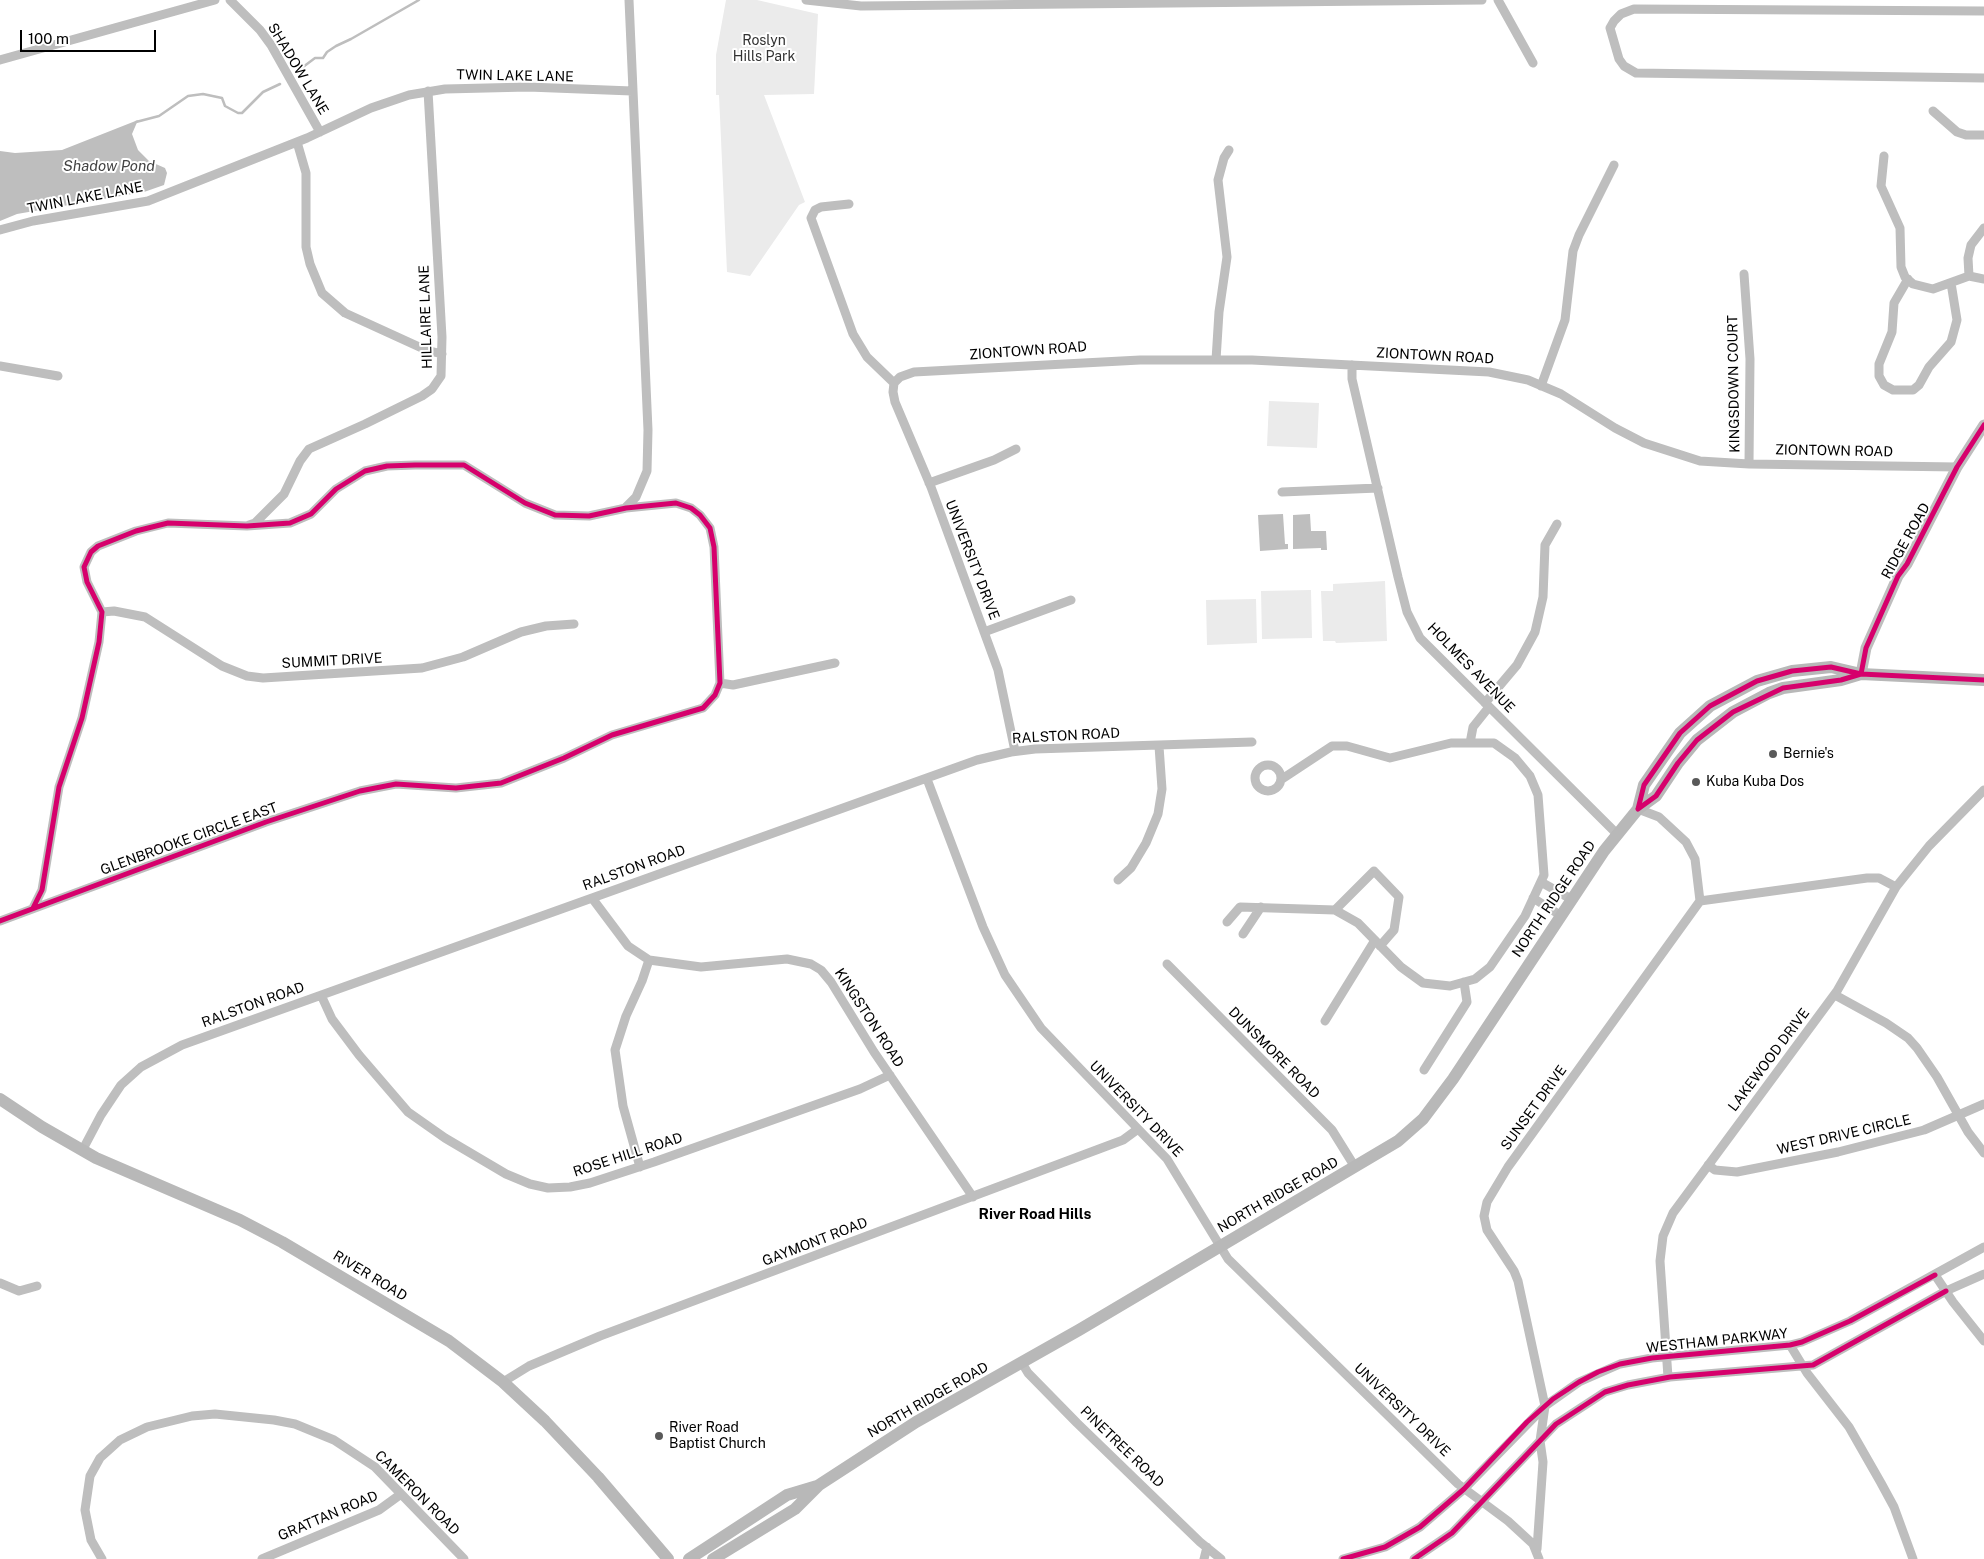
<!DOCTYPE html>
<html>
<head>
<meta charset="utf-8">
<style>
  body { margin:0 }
  #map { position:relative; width:1984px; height:1559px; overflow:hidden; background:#fff; font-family:"Public Sans",sans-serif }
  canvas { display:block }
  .scale { position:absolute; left:20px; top:30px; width:136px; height:22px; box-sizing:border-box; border:2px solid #000; border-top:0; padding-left:6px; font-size:15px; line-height:18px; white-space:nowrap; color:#000; -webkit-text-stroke:4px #fff; paint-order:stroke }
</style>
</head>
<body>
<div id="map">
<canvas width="1984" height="1559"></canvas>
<div class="scale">100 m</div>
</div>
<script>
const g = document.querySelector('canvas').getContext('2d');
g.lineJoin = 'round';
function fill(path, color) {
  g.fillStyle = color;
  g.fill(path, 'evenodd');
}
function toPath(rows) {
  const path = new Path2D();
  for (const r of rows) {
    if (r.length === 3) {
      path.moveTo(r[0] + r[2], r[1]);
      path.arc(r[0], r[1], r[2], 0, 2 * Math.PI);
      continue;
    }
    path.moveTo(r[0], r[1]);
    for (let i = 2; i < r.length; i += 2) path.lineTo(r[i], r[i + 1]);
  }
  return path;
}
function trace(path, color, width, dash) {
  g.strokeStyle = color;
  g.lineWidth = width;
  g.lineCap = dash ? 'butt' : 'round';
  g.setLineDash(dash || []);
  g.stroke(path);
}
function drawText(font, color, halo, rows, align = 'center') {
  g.font = font + ' "Public Sans",sans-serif';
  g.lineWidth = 4;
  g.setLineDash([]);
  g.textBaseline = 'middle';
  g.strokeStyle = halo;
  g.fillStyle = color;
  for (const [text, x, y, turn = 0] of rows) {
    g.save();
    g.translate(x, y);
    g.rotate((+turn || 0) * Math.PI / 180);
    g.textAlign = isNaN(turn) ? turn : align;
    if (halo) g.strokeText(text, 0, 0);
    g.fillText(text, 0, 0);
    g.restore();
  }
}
fill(toPath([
  [726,0,757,0,818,14,814,94,764,95,805,202,799,205,750,276,727,272,719,95,716,95,716,55],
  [1269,401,1319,403,1317,448,1267,446],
  [1385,581,1387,641,1336,643,1335,641,1323,641,1321,591,1333,591,1333,584],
  [1311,590,1312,638,1262,639,1261,591],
  [1256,599,1257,643,1207,645,1206,600]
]), '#ebebeb');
fill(toPath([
  [138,120,132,134,138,150,149,161,165,168,167,173,164,185,144,192,17,214,0,221,0,151,15,153,62,150],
  [1283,514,1285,544,1288,544,1288,549,1260,551,1258,515],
  [1310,514,1311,531,1326,531,1327,550,1321,550,1321,548,1293,549,1293,515]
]), '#bebebe');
trace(toPath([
  [299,70,315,58,323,58,327,52,336,46,351,39,419,0],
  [136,122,159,116,188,96,203,94,222,98,225,106,238,113,242,113,263,92,280,84]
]), '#bebebe', 2.5);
trace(toPath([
  [230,0,260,30,271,45,320,132],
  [806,0,861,6,1482,0],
  [1498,0,1533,63],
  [1984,11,1634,9,1621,14,1614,21,1610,28,1619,59,1624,66,1636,73,1984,78],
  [0,60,215,0],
  [1933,111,1957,132,1966,135,1984,135],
  [297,142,306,173,306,247,310,264,322,293,345,313,426,350,442,354],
  [1884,156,1881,186,1900,228,1901,267,1905,277,1913,284,1933,289,1969,276,1984,279],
  [849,204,821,207,815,210,811,218,853,334,867,357,894,383],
  [0,230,33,221,148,201,307,138,371,108,409,95,445,89,528,87,632,91],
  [1744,274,1750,359,1749,464],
  [1969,276,1968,258,1971,245,1984,228],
  [1908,279,1894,303,1892,332,1879,364,1879,376,1884,385,1893,390,1913,390,1919,385,1929,367,1951,342,1957,320,1951,283],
  [1216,360,1219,312,1227,257,1218,180,1224,158,1229,150],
  [1352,365,1352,379,1398,577,1407,612,1420,638,1617,834],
  [0,366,58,376],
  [894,383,900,377,914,372,1140,360,1252,360,1489,372,1528,380,1561,394,1615,428,1644,443,1700,461,1749,464,1957,467],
  [894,383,893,392,895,402,931,487,998,670,1015,751],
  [1541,386,1565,320,1573,251,1579,235,1614,165],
  [929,483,994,460,1016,449],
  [1282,492,1378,488],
  [626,507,636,497,647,471,648,430,629,0],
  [249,525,255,523,284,494,300,461,309,449,365,424,422,396,432,389,441,376,442,337,428,91],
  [102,612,114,611,145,617,222,666,247,676,263,678,422,668,463,657,521,632,546,626,574,624],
  [984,632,1071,600],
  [720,683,733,685,835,663],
  [1485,703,1517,665,1535,632,1543,597,1545,545,1557,524],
  [1470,743,1473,727,1489,707],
  [1268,778,13],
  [927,779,983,927,1005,975,1041,1028,1167,1159,1228,1259,1458,1484,1508,1521,1533,1544,1539,1559],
  [1638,809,1659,817,1686,842,1695,859,1700,901],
  [1118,880,1131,868,1146,843,1158,814,1162,789,1159,746],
  [1541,882,1571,899],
  [592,898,628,946,649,960,701,967,787,959,811,964,821,970,831,982,874,1052,973,1197],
  [1533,898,1560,915],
  [1700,901,1867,878,1879,878,1896,887],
  [1335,910,1374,871,1399,897,1394,930,1380,946],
  [0,921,266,822,360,791,396,784,456,788,501,783,564,758,612,735,703,708,715,695,720,683,714,547,710,528,700,515,691,508,676,503,626,508,589,516,555,515,525,503,464,465,415,465,387,466,365,471,336,489,311,514,290,523,247,526,168,523,136,531,98,546,91,552,84,567,87,582,102,612,99,642,82,718,59,787,42,890,33,908],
  [1227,922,1240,907,1335,910,1358,923,1401,967,1423,983,1450,986,1475,979,1490,967,1525,916,1544,875,1538,795,1530,776,1515,758,1494,743,1451,743,1390,758,1347,746,1332,746,1282,779],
  [1243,934,1261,907],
  [1167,964,1332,1130,1355,1167],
  [321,995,332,1019,359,1055,408,1112,445,1138,506,1174,530,1184,548,1188,570,1187,590,1183,654,1162,860,1089,890,1075],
  [1835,995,1886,1023,1908,1038,1917,1048,1937,1077,1968,1132,1984,1153],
  [1325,1021,1375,940],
  [1424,1070,1467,1002,1464,982],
  [82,1151,101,1115,121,1085,141,1067,182,1045,977,760,1011,752,1035,749,1252,742],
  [1708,1165,1715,1170,1737,1172,1838,1152,1924,1130,1984,1104],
  [640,1167,623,1106,615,1050,626,1016,642,981,649,960],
  [1935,1275,1953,1302,1984,1341],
  [0,1283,19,1291,37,1286],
  [1790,1345,1807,1373,1849,1427,1881,1483,1894,1507,1913,1559],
  [1022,1363,1028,1373,1077,1423,1200,1542,1221,1559],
  [1668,1377,1660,1261,1663,1236,1673,1213,1837,991,1896,887,1929,846,1984,790],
  [503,1382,529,1366,600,1336,1123,1140,1138,1129],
  [1537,1549,1543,1462,1540,1441,1545,1406,1518,1281,1514,1271,1487,1230,1484,1216,1487,1202,1508,1167,1700,901],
  [102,1559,91,1540,85,1510,90,1476,100,1458,120,1440,147,1427,192,1416,215,1414,274,1420,295,1424,334,1440,375,1467,464,1559],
  [262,1559,379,1510,401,1494],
  [1204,1559,1207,1547],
  [1343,1559,1385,1547,1420,1527,1464,1489,1545,1406,1579,1382,1620,1364,1652,1358,1790,1345,1802,1342,1850,1321,1984,1247],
  [1414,1559,1452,1533,1556,1424,1605,1392,1628,1385,1670,1377,1813,1365,1946,1291,1984,1274]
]), '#bebebe', 9);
trace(toPath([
  [1861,674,1866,648,1898,576,1907,564,1957,467,1984,425]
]), '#bebebe', 11);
trace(toPath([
  [1638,809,1644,785,1680,733,1710,706,1757,681,1792,671,1831,667,1861,674,1984,680],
  [0,1099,42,1127,96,1158,240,1220,282,1242,449,1341,503,1382,545,1421,598,1477,668,1559],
  [689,1559,787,1495,817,1486],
  [713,1559,795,1509,819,1485,916,1422,1079,1330,1398,1141,1423,1119,1453,1079,1604,851,1638,809,1656,796,1678,763,1697,740,1733,712,1769,693,1783,688,1841,680,1861,674]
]), '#b8b8b8', 12);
trace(toPath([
  [1861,674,1866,648,1898,576,1907,564,1957,467,1984,425],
  [1638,809,1644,785,1680,733,1710,706,1757,681,1792,671,1831,667,1861,674,1984,680],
  [1638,809,1656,796,1678,763,1697,740,1733,712,1783,688,1841,680,1861,674],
  [0,921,266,822,360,791,396,784,456,788,501,783,564,758,612,735,703,708,715,695,720,683,714,547,710,528,700,515,691,508,676,503,626,508,589,516,555,515,525,503,464,465,415,465,387,466,365,471,336,489,311,514,290,523,247,526,168,523,136,531,98,546,91,552,84,567,87,582,102,612,99,642,82,718,59,787,42,890,33,908],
  [1343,1559,1385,1547,1420,1527,1464,1489,1527,1422,1553,1399,1579,1382,1598,1372,1620,1364,1652,1358,1790,1345,1802,1342,1850,1321,1935,1275],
  [1414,1559,1452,1533,1556,1424,1605,1392,1628,1385,1670,1377,1813,1365,1946,1291]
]), '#d6006c', 5);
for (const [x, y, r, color] of [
  [1773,754,5,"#595959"],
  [1696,782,5,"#595959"],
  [659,1436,5,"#595959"]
]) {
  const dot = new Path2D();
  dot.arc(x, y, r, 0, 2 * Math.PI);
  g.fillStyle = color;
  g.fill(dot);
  trace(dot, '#fff', 2);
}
drawText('14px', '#323232', '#fff', [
  ["Roslyn",764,41],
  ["Hills Park",764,57]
]);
drawText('14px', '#000', '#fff', [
  ["SHADOW LANE",298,69,59],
  ["TWIN LAKE LANE",515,76,1],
  ["TWIN LAKE LANE",85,198,-11],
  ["HILLAIRE LANE",426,317,-92],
  ["ZIONTOWN ROAD",1028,351,-4],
  ["ZIONTOWN ROAD",1435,356,3],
  ["KINGSDOWN COURT",1734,384,-91],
  ["ZIONTOWN ROAD",1834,451,1],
  ["RIDGE ROAD",1906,541,-61],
  ["UNIVERSITY DRIVE",972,560,69],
  ["SUMMIT DRIVE",332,661,-3],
  ["HOLMES AVENUE",1471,668,46],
  ["RALSTON ROAD",1066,736,-3],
  ["GLENBROOKE CIRCLE EAST",189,839,-20],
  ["RALSTON ROAD",634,868,-20],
  ["NORTH RIDGE ROAD",1554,899,-56],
  ["RALSTON ROAD",253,1005,-20],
  ["KINGSTON ROAD",869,1018,57],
  ["DUNSMORE ROAD",1274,1053,45],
  ["LAKEWOOD DRIVE",1769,1060,-53],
  ["SUNSET DRIVE",1534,1108,-54],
  ["UNIVERSITY DRIVE",1136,1109,46],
  ["WEST DRIVE CIRCLE",1844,1135,-13],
  ["ROSE HILL ROAD",628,1155,-18],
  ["NORTH RIDGE ROAD",1278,1195,-30],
  ["GAYMONT ROAD",815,1242,-21],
  ["RIVER ROAD",370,1276,31],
  ["WESTHAM PARKWAY",1717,1341,-6],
  ["NORTH RIDGE ROAD",928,1400,-30],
  ["UNIVERSITY DRIVE",1402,1410,44],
  ["PINETREE ROAD",1122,1447,44],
  ["CAMERON ROAD",417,1493,45],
  ["GRATTAN ROAD",328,1516,-23]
]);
drawText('14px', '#000', '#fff', [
  ["Bernie's",1783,754],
  ["Kuba Kuba Dos",1706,782],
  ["River Road",669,1428],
  ["Baptist Church",669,1444]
], 'left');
drawText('italic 15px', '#434343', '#fff', [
  ["Shadow Pond",109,166]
]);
drawText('bold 15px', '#000', '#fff', [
  ["River Road Hills",1035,1214]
]);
</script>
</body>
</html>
